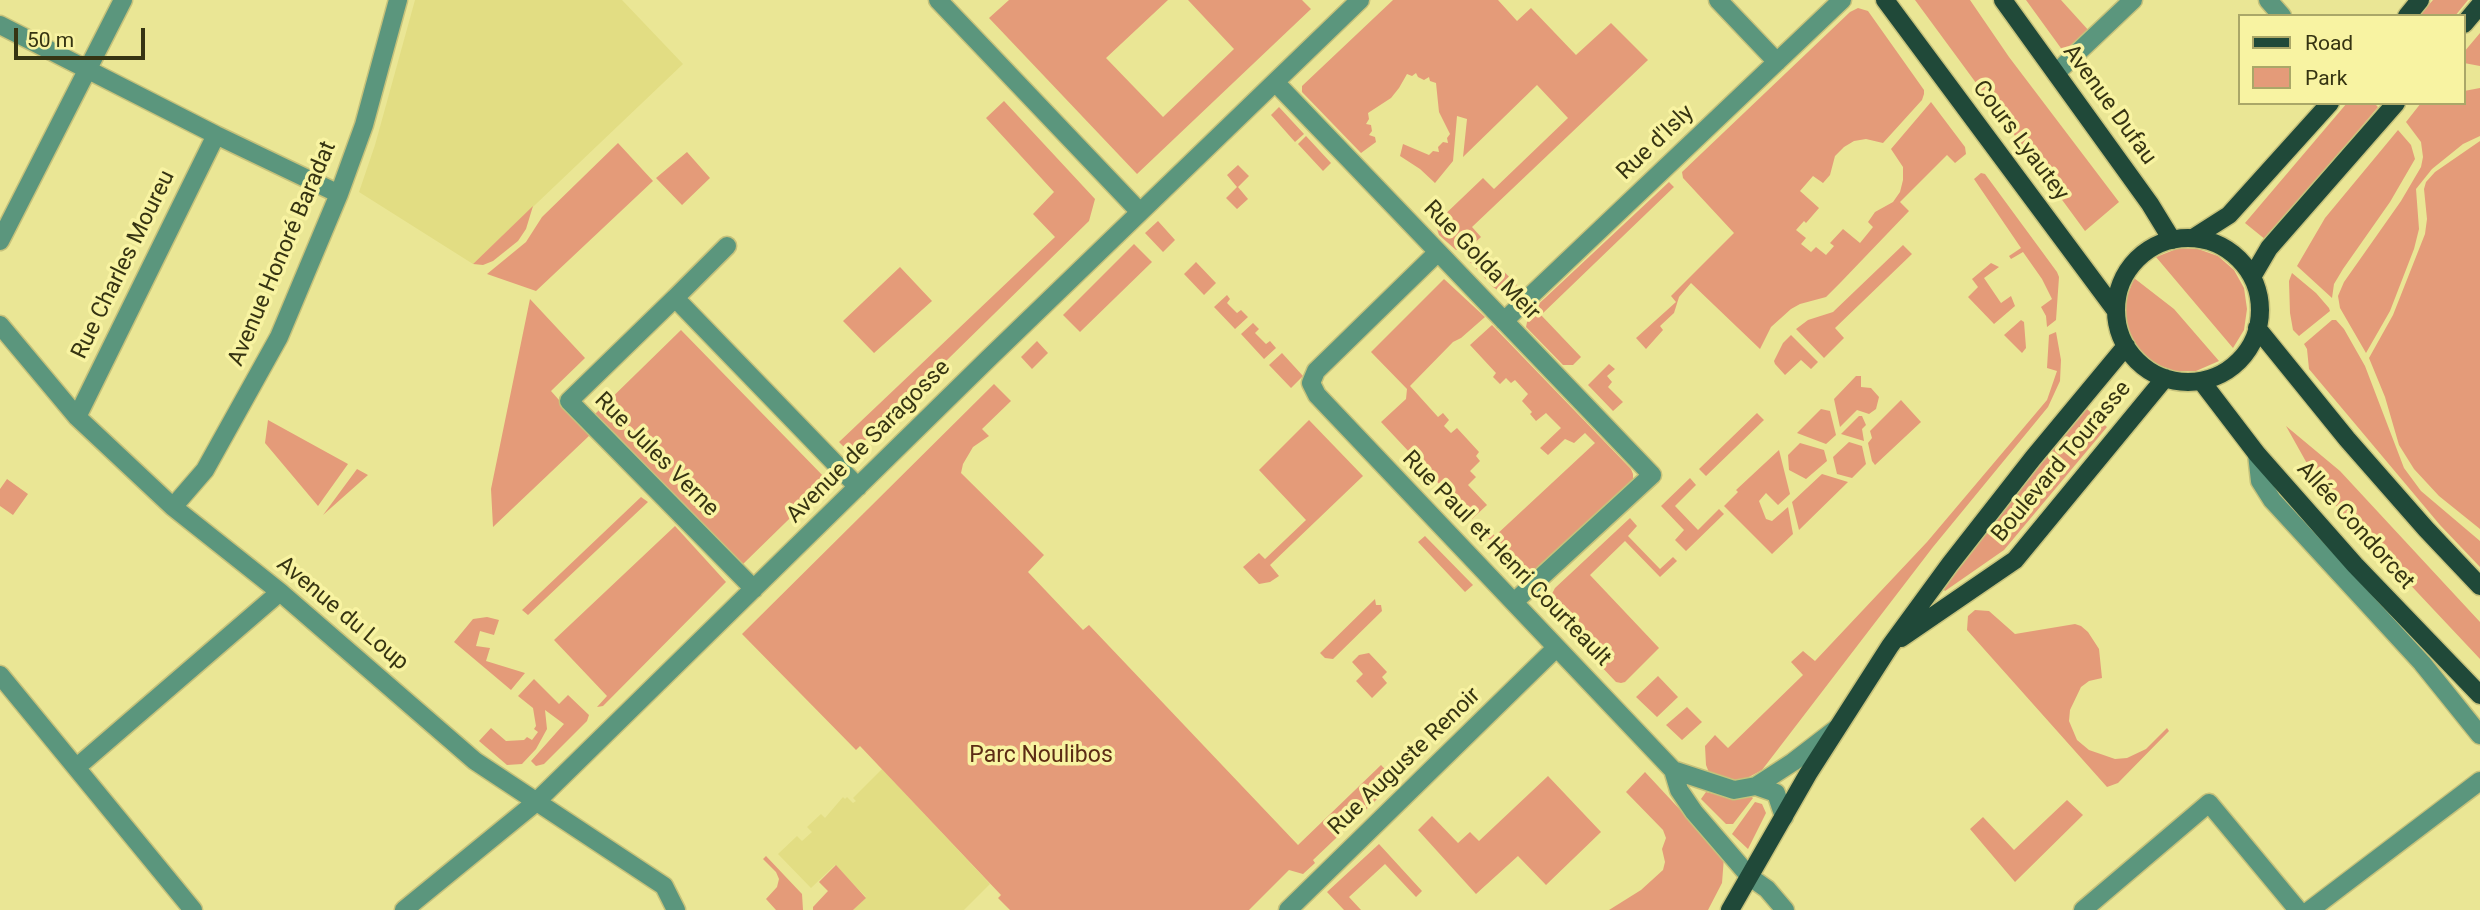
<!DOCTYPE html>
<html>
<head>
<meta charset="utf-8">
<style>
  body { margin:0 }
  #map { position:relative; width:2480px; height:910px; overflow:hidden; background:#eae695; font-family:Roboto,sans-serif }
  canvas { display:block }
  .legend { position:absolute; left:2238px; top:14px; width:228px; height:91px; box-sizing:border-box; background:#f8f3a2; border:2px solid #aaa768; margin:0; padding:9px 12px; list-style:none; font-size:21px; color:#363412 }
  .legend li { display:flex; align-items:center; gap:14px; height:35px }
  .legend b { width:35px; border:2px solid #aaa768 }
  .scale { position:absolute; left:14px; top:28px; width:131px; height:32px; box-sizing:border-box; border:4px solid #363412; border-top:0; padding-left:9px; font-size:21px; line-height:24px; white-space:nowrap; color:#363412; -webkit-text-stroke:5px #f8f3a2; paint-order:stroke }
</style>
</head>
<body>
<div id="map">
<canvas width="2480" height="910"></canvas>
<ul class="legend">
<li><b style="height:9px;background:#204939"></b>Road</li>
<li><b style="height:19px;background:#e49b79"></b>Park</li>
</ul>
<div class="scale">50 m</div>
</div>
<script>
const g = document.querySelector('canvas').getContext('2d');
g.lineJoin = 'round';
function fill(path, color) {
  g.fillStyle = color;
  g.fill(path, 'evenodd');
}
function toPath(rows) {
  const path = new Path2D();
  for (const r of rows) {
    if (r.length === 3) {
      path.moveTo(r[0] + r[2], r[1]);
      path.arc(r[0], r[1], r[2], 0, 2 * Math.PI);
      continue;
    }
    path.moveTo(r[0], r[1]);
    for (let i = 2; i < r.length; i += 2) path.lineTo(r[i], r[i + 1]);
  }
  return path;
}
function trace(path, color, width, dash) {
  g.strokeStyle = color;
  g.lineWidth = width;
  g.lineCap = dash ? 'butt' : 'round';
  g.setLineDash(dash || []);
  g.stroke(path);
}
function drawText(font, color, halo, rows, align = 'center') {
  g.font = font + ' Roboto,sans-serif';
  g.lineWidth = 7;
  g.setLineDash([]);
  g.textBaseline = 'middle';
  g.strokeStyle = halo;
  g.fillStyle = color;
  for (const [text, x, y, turn = 0] of rows) {
    g.save();
    g.translate(x, y);
    g.rotate((+turn || 0) * Math.PI / 180);
    g.textAlign = isNaN(turn) ? turn : align;
    if (halo) g.strokeText(text, 0, 0);
    g.fillText(text, 0, 0);
    g.restore();
  }
}
fill(toPath([
  [415,0,622,0,683,64,473,264,359,192,375,145],
  [882,769,990,884,964,910,853,910,866,897,835,865,811,888,778,854,797,836,802,841,812,832,807,827,821,814,825,818,843,797,845,799,847,797,853,803,856,801,853,798]
]), '#e2dd83');
fill(toPath([
  [1009,0,1168,0,1106,58,1163,117,1234,49,1188,0,1302,0,1311,9,1137,174,989,18],
  [1393,0,1498,0,1517,21,1531,8,1576,55,1611,23,1648,60,1472,227,1481,237,1467,250,1456,250,1439,235,1436,226,1438,221,1483,178,1494,189,1568,118,1537,85,1463,157,1467,119,1457,116,1453,161,1435,183,1420,169,1400,156,1403,144,1429,155,1433,151,1439,152,1438,147,1443,142,1448,143,1447,138,1450,134,1439,112,1436,83,1430,81,1429,77,1424,80,1418,77,1416,73,1412,76,1407,74,1399,88,1391,98,1368,113,1369,119,1366,124,1371,125,1372,131,1369,135,1375,137,1376,142,1361,153,1302,92,1302,86],
  [1915,0,1970,0,2009,57,2119,202,2085,231],
  [2026,0,2061,0,2090,32,2072,50,2063,51],
  [2433,0,2468,0,2455,16,2419,16],
  [1858,8,1868,11,1924,90,1924,94,1922,100,1883,143,1866,139,1854,141,1844,147,1835,156,1830,175,1823,183,1813,176,1800,191,1819,208,1806,223,1804,221,1796,230,1806,238,1801,244,1811,252,1816,247,1826,255,1834,246,1830,243,1843,229,1860,243,1873,227,1868,222,1875,212,1893,202,1900,192,1903,180,1903,167,1891,149,1931,102,1965,147,1966,154,1955,163,1947,155,1900,202,1909,211,1841,282,1826,297,1800,304,1791,309,1771,327,1760,349,1691,283,1679,297,1674,313,1660,326,1663,330,1646,349,1636,338,1676,302,1671,296,1734,233,1683,178,1682,172,1850,12],
  [2480,33,2480,66,2464,63,2464,52],
  [2480,88,2480,136,2463,144,2432,169,2416,189,2419,229,2414,249,2390,311,2366,353,2340,308,2338,296,2344,282,2401,201,2421,167,2423,157,2421,142,2406,122,2421,103,2464,103,2464,91],
  [1004,101,1095,199,1089,221,851,454,839,442,1055,237,1033,214,1054,192,986,118],
  [2347,103,2374,103,2378,107,2266,240,2245,223],
  [1279,107,1304,134,1295,142,1271,115],
  [2398,130,2411,145,2415,159,2390,202,2343,269,2334,284,2332,298,2297,266,2325,218],
  [1306,136,1331,163,1323,171,1298,144],
  [2480,141,2480,529,2439,496,2414,469,2399,445,2385,397,2369,358,2393,315,2425,234,2427,219,2424,189,2426,182,2435,172],
  [618,143,653,181,536,291,487,274,526,242,542,217],
  [687,152,710,178,682,205,656,178],
  [1238,165,1249,176,1238,187,1248,199,1237,209,1226,198,1237,187,1227,175],
  [1981,173,1985,174,2057,272,2059,277,2056,320,2047,327,2046,316,2041,307,2052,299,2042,279,2023,252,2011,259,2009,256,2021,248,1974,179],
  [1669,182,1674,187,1541,315,1581,357,1573,365,1563,365,1526,327,1529,313],
  [533,206,526,229,518,241,493,261,483,265,473,264],
  [1158,221,1175,240,1163,252,1145,233],
  [1134,244,1152,262,1080,332,1063,315],
  [1903,245,1912,254,1835,328,1844,338,1824,358,1796,329,1808,320,1833,312],
  [2179,248,2198,249,2218,256,2234,270,2244,288,2247,309,2244,330,2233,348,2156,257],
  [1483,250,1517,285,1511,291,1499,291,1493,287,1470,262],
  [1196,262,1216,283,1204,295,1184,274],
  [1991,263,1999,267,1984,278,2001,303,2011,296,2015,306,1994,324,1968,297,1978,287,1972,279],
  [900,267,932,301,874,353,843,321],
  [2292,273,2316,293,2329,308,2330,311,2299,336,2293,330,2290,313,2289,281],
  [2134,278,2174,309,2219,361,2196,371,2175,371,2155,364,2140,352,2130,336,2125,318,2126,299],
  [1444,279,1485,317,1461,338,1453,342,1410,386,1438,417,1443,413,1449,420,1444,426,1451,433,1457,428,1479,452,1476,456,1480,461,1470,471,1476,477,1468,485,1487,505,1472,519,1381,422,1406,399,1407,389,1371,352],
  [1227,295,1230,299,1227,303,1237,313,1241,310,1248,317,1235,329,1214,307],
  [530,299,585,358,551,391,590,435,493,527,491,489],
  [2021,320,2024,322,2026,348,2022,353,2004,335],
  [2332,320,2336,320,2344,329,2365,366,2404,468,2421,491,2480,541,2480,567,2440,525,2309,369,2307,349,2304,344],
  [1253,323,1259,329,1255,333,1266,344,1270,341,1276,348,1264,359,1241,334],
  [1492,325,1631,469,1633,474,1633,480,1528,578,1483,533,1488,529,1495,536,1595,443,1585,433,1574,443,1565,439,1548,455,1540,448,1561,428,1546,413,1536,421,1530,414,1532,412,1522,401,1528,394,1515,380,1511,383,1506,378,1500,384,1493,377,1496,373,1470,345],
  [681,330,828,481,742,565,595,414],
  [2056,332,2061,360,2060,381,2048,407,1933,547,1762,770,1738,783,1710,775,1706,765,1705,746,1715,735,1728,748,1803,675,1791,662,1803,651,1815,661,1927,542,2047,400,2057,371,2047,368,2049,335],
  [1791,335,1818,362,1811,369,1801,360,1785,375,1775,364,1774,361,1783,343],
  [1037,341,1048,353,1032,369,1021,357],
  [1282,353,1303,376,1291,388,1269,365],
  [1609,364,1615,369,1607,376,1612,382,1608,387,1623,402,1613,411,1588,385],
  [1856,376,1861,376,1861,387,1871,388,1879,397,1876,409,1869,414,1857,410,1840,427,1834,399],
  [994,384,1011,401,982,429,989,436,973,447,963,464,961,473,1044,555,1028,572,1083,630,1089,625,1298,845,1381,765,1394,779,1395,782,1313,860,1315,863,1303,874,1289,870,1249,910,1010,910,998,898,1001,895,860,746,856,750,742,634],
  [1901,400,1921,422,1875,465,1872,461,1868,443,1872,438,1870,431],
  [1821,409,1830,411,1836,435,1826,444,1797,433],
  [2087,409,2107,427,2004,550,1945,591,1940,586],
  [1757,413,1764,420,1706,476,1699,469],
  [1859,416,1862,416,1866,425,1862,429,1864,441,1841,434],
  [268,420,348,464,318,506,265,443],
  [1309,420,1363,476,1270,565,1279,576,1270,582,1259,584,1243,567,1259,553,1265,559,1306,520,1259,470],
  [2286,426,2340,471,2480,622,2480,659,2323,492],
  [1849,442,1862,446,1866,464,1852,478,1837,474,1833,457],
  [1800,443,1824,450,1827,461,1806,479,1789,470,1788,455],
  [1779,450,1790,494,1778,505,1766,493,1759,501,1766,519,1772,521,1788,507,1793,534,1772,554,1724,506,1738,492,1736,490],
  [357,469,368,475,323,515],
  [1822,474,1848,482,1799,530,1792,502],
  [1690,478,1696,485,1675,506,1698,530,1719,509,1724,514,1686,551,1675,540,1684,530,1661,506],
  [7,479,28,494,13,515,0,506,0,489],
  [641,497,648,502,528,615,522,610],
  [1630,518,1637,526,1628,536,1660,569,1673,557,1677,561,1660,577,1625,541,1590,575,1659,648,1625,682,1621,683,1616,682,1545,607,1555,588],
  [675,526,726,582,603,706,597,707,607,696,554,640],
  [1425,536,1473,585,1465,592,1418,542],
  [1375,599,1376,605,1381,605,1382,611,1333,659,1325,658,1320,653],
  [1975,610,1989,611,2015,634,2075,624,2081,626,2088,632,2099,649,2102,678,2089,681,2081,687,2070,710,2069,721,2077,740,2089,750,2115,759,2127,758,2146,749,2167,728,2169,731,2118,783,2107,787,1967,630,1968,616],
  [487,617,499,620,494,635,480,631,476,646,490,648,486,661,525,673,511,690,454,642,473,619],
  [1369,653,1387,672,1382,677,1387,683,1372,698,1356,681,1363,674,1352,662,1359,655],
  [1658,676,1678,697,1657,717,1636,697],
  [534,679,559,704,568,695,589,715,587,721,544,764,536,766,531,761,564,724,545,710,547,729,536,749,522,764,507,765,479,741,491,728,506,741,524,740,527,737,532,740,538,732,534,729,536,726,533,708,518,696],
  [1687,707,1702,722,1682,740,1666,725],
  [1645,772,1724,857,1722,883,1708,910,1609,910,1641,890,1663,870,1665,862,1662,849,1666,838,1663,830,1626,792],
  [1548,776,1601,832,1546,885,1518,856,1476,894,1418,830,1432,816,1458,843,1470,832,1479,841],
  [1706,792,1728,797,1749,795,1753,798,1733,824,1726,824,1701,799],
  [2067,800,2083,815,2015,882,1970,829,1983,817,2014,850],
  [1755,802,1762,804,1766,813,1748,849,1732,834],
  [1379,844,1422,891,1416,897,1385,864,1349,897,1361,910,1344,910,1327,892],
  [766,856,802,894,803,910,776,910,766,899,777,887,779,879,776,872,763,859],
  [836,865,866,898,853,910,813,910,813,907,828,891,819,882]
]), '#e49b79');
const minor = toPath([
  [938,0,1140,212],
  [1718,0,1777,62],
  [2268,0,2282,16],
  [0,25,216,135,339,194],
  [2056,73,2133,0],
  [1275,82,1652,475,1514,602],
  [0,241,123,0],
  [1438,252,1316,371,1311,383,1317,395,1673,770,1734,790,1756,786,1793,762,1836,729],
  [675,298,727,246],
  [1504,321,1842,0],
  [0,325,77,417,173,507,280,592,475,761,664,886,676,910],
  [77,417,216,135],
  [2257,454,2260,481,2272,500,2422,663,2480,735],
  [173,507,205,470,279,337,339,194,364,125,398,0],
  [754,589,569,401,675,298,858,487],
  [0,675,193,910],
  [77,767,280,592],
  [1673,770,1679,790,1694,812,1750,877,1767,889,1785,910],
  [1756,786,1776,793,1784,817],
  [404,910,535,803,988,359,1360,0],
  [1288,910,1556,648],
  [2083,910,2209,803,2298,910],
  [2310,910,2480,781]
]);
const major = toPath([
  [1885,0,2116,311],
  [2003,0,2150,204,2172,240],
  [2407,16,2420,0],
  [2464,24,2480,5],
  [2193,238,2229,215,2330,103],
  [2188,310,72],
  [2252,277,2269,248,2396,103],
  [2257,328,2347,439,2426,529,2480,586],
  [2202,382,2257,454,2355,565,2480,695],
  [1901,638,2015,560,2165,378],
  [1730,910,1808,774,1890,646,1950,564,2033,458,2126,346]
]);
trace(minor, '#c6c27b', 21);
trace(major, '#c6c27b', 21);
trace(minor, '#5b967d', 18);
trace(major, '#204939', 18);
drawText('23px', '#363412', '#f8f3a2', [
  ["Avenue Dufau",2109,105,54],
  ["Cours Lyautey",2020,141,53],
  ["Rue d'Isly",1656,143,-44],
  ["Avenue Honoré Baradat",283,254,-67],
  ["Rue Golda Meir",1481,261,46],
  ["Rue Charles Moureu",124,265,-64],
  ["Avenue de Saragosse",869,442,-45],
  ["Rue Jules Verne",656,455,45],
  ["Boulevard Tourasse",2062,462,-50],
  ["Allée Condorcet",2355,526,48],
  ["Rue Paul et Henri Courteault",1506,559,46],
  ["Avenue du Loup",342,614,40],
  ["Rue Auguste Renoir",1405,762,-44]
]);
drawText('23px', '#5c2c14', '#f8f3a2', [
  ["Parc Noulibos",1041,756]
]);
</script>
</body>
</html>
